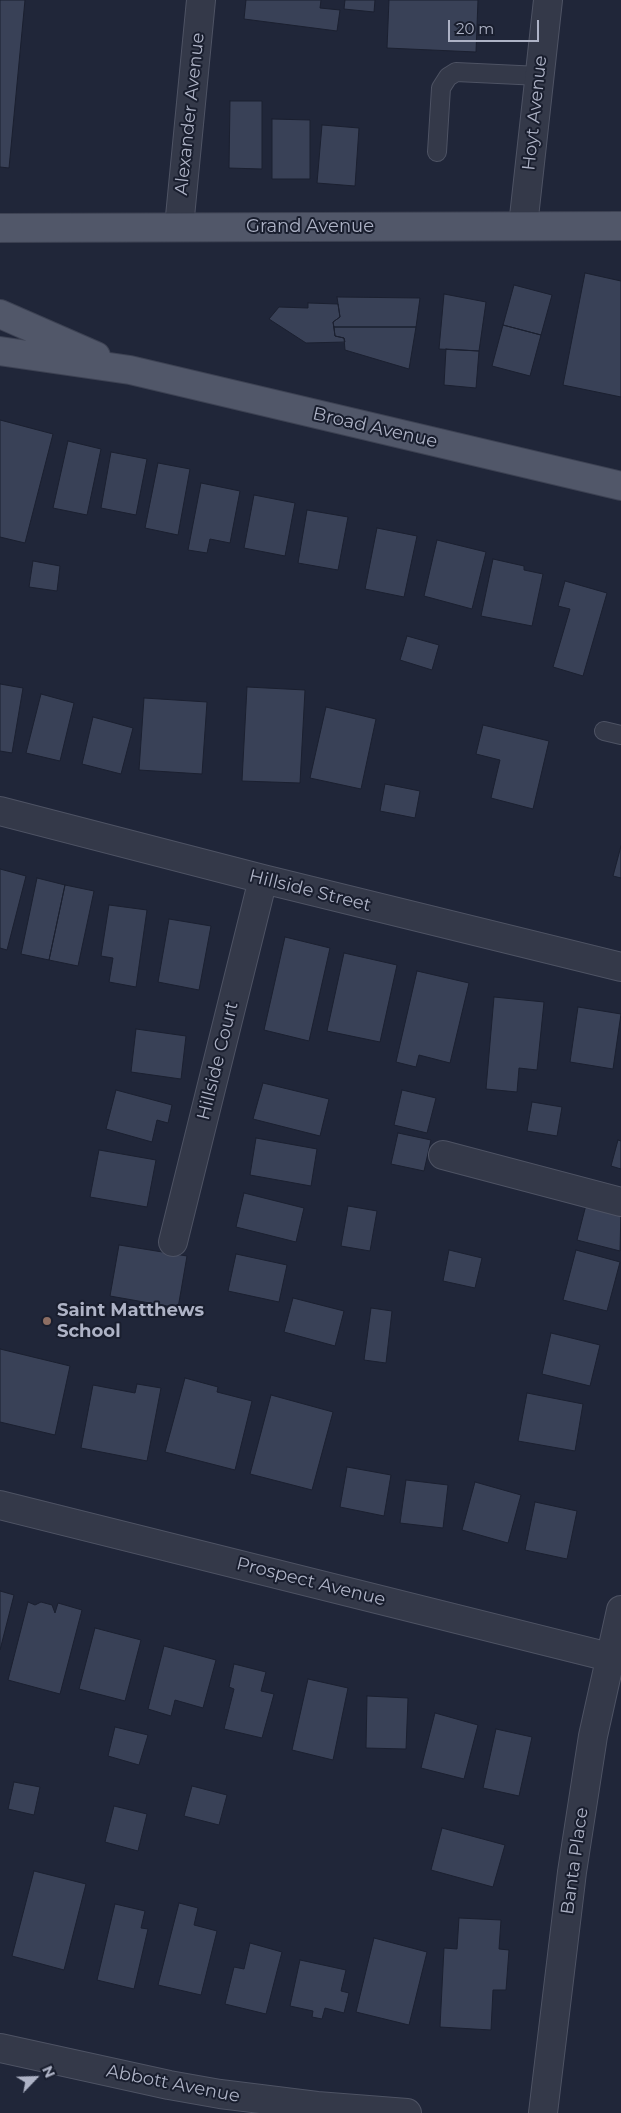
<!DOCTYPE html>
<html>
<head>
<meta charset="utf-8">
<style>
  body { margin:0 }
  #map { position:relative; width:621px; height:2113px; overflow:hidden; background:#202639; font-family:Montserrat,sans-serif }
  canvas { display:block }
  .north { position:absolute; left:10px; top:2053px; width:50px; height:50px; -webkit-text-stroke:4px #191e2e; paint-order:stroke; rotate:66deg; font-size:14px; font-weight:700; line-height:20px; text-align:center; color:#aeb3c6 }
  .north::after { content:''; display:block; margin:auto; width:18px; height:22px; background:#aeb3c6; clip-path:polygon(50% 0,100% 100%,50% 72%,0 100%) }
  .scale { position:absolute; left:448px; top:20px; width:91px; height:22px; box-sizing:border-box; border:2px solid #aeb3c6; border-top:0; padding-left:6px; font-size:15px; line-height:18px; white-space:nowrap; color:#aeb3c6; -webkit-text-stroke:4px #191e2e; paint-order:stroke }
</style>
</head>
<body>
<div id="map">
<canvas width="621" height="2113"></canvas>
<div class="north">N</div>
<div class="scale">20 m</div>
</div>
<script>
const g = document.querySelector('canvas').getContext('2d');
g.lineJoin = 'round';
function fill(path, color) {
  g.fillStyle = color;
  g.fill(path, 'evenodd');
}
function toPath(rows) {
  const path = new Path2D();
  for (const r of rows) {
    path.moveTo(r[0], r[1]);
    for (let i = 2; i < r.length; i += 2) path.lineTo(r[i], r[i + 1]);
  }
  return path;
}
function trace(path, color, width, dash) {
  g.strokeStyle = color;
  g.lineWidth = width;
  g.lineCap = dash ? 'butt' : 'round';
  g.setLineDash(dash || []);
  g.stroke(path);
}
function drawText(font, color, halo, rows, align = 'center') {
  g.font = font + ' Montserrat,sans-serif';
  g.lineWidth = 4;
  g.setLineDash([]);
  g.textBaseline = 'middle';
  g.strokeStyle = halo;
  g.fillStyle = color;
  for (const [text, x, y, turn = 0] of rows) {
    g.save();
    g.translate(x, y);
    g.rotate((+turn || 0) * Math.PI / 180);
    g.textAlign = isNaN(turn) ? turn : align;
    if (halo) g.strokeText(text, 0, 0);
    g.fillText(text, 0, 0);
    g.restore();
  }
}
const building = toPath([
  [0,0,25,0,9,168,0,167,0,0],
  [246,0,321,0,320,8,340,10,337,31,244,19,246,0],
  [345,0,375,0,374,12,344,9,345,0],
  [389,0,478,0,476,52,387,48,389,0],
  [230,101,262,101,262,169,229,168,230,101],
  [272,119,310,120,310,179,272,179,272,119],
  [322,125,359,128,355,186,317,183,322,125],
  [585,273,621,281,621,397,563,385,585,273],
  [514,285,552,295,541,335,503,325,514,285],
  [444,294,486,302,479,351,439,349,444,294],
  [337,297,420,298,416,327,334,327,333,322,340,317,337,297],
  [308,303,338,304,340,317,333,322,335,336,344,338,345,342,306,343,269,319,279,307,308,308,308,303],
  [503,325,541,335,530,376,492,366,503,325],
  [334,327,416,327,409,369,345,350,344,338,335,336,334,327],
  [446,349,479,351,476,388,444,385,446,349],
  [0,420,53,434,25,543,0,537,0,420],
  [68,441,101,449,87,515,53,508,68,441],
  [111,452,147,459,136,515,101,508,111,452],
  [158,463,190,469,178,535,145,528,158,463],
  [201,483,240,491,230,543,210,539,207,553,188,550,201,483],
  [254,495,295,503,285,556,244,548,254,495],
  [307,510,348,517,338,570,298,563,307,510],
  [377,528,417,536,404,597,365,589,377,528],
  [437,540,486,552,472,609,424,596,437,540],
  [493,559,524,566,524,570,543,574,532,626,481,616,493,559],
  [33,561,60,566,57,591,29,587,33,561],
  [565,581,607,593,583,676,553,667,570,609,558,606,565,581],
  [407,636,439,645,432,670,400,660,407,636],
  [0,684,23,688,12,753,0,751,0,684],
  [247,687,305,690,300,783,242,781,247,687],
  [41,694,74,703,60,761,26,753,41,694],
  [144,698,207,702,202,774,139,770,144,698],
  [326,707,376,719,361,789,310,778,326,707],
  [93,717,133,728,121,774,82,764,93,717],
  [483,725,549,741,533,809,491,798,500,760,476,754,483,725],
  [385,784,420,791,415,818,380,811,385,784],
  [621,846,621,878,613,876,621,846],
  [0,869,26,876,7,950,0,948,0,869],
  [37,878,65,885,49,960,21,954,37,878],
  [65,885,94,891,78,966,49,960,65,885],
  [109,905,147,910,136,987,109,982,113,958,101,956,109,905],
  [169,919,211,926,199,990,158,982,169,919],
  [285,937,330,948,309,1041,264,1030,285,937],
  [344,953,397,965,380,1042,327,1031,344,953],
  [417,971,469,983,450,1063,419,1055,416,1067,396,1062,417,971],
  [494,997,544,1002,537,1070,519,1068,517,1092,486,1089,494,997],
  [578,1007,621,1014,613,1069,570,1062,578,1007],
  [136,1029,186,1036,181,1079,131,1072,136,1029],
  [263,1083,329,1099,320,1136,253,1119,263,1083],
  [116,1090,172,1105,168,1123,157,1120,152,1142,106,1129,116,1090],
  [402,1090,436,1098,427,1133,394,1125,402,1090],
  [532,1102,562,1107,557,1136,527,1131,532,1102],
  [398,1133,431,1140,424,1171,391,1164,398,1133],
  [256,1138,317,1149,311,1186,250,1175,256,1138],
  [618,1140,621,1141,621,1169,611,1166,618,1140],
  [99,1150,156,1160,147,1207,90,1197,99,1150],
  [244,1193,304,1208,296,1242,236,1227,244,1193],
  [587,1201,621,1209,620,1251,577,1240,587,1201],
  [348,1206,377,1211,370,1251,341,1246,348,1206],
  [119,1245,187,1256,178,1308,110,1296,119,1245],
  [449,1250,482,1258,475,1288,443,1281,449,1250],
  [576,1250,620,1262,607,1311,563,1300,576,1250],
  [236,1254,287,1265,279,1302,228,1291,236,1254],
  [293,1298,344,1311,335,1346,284,1332,293,1298],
  [371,1308,392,1311,386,1363,364,1360,371,1308],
  [551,1333,600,1345,590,1386,542,1374,551,1333],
  [0,1349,70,1366,55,1435,0,1422,0,1349],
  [185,1378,218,1387,217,1392,252,1401,235,1470,165,1452,185,1378],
  [137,1384,161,1388,147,1461,81,1448,93,1385,135,1393,137,1384],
  [527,1393,583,1404,575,1451,518,1441,527,1393],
  [271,1395,333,1412,312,1490,250,1474,271,1395],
  [347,1467,391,1475,384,1516,340,1507,347,1467],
  [406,1480,448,1485,443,1528,400,1523,406,1480],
  [475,1482,521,1495,508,1543,462,1530,475,1482],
  [535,1502,577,1511,567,1559,525,1550,535,1502],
  [0,1591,14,1595,0,1650,0,1591],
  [28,1602,35,1605,41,1602,52,1605,55,1613,58,1603,82,1610,60,1694,8,1680,28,1602],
  [95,1628,141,1640,125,1701,79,1689,95,1628],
  [164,1646,216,1660,203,1708,175,1700,171,1716,148,1709,164,1646],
  [234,1664,266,1672,261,1691,274,1694,262,1738,224,1729,234,1689,229,1687,234,1664],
  [308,1679,348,1688,333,1760,292,1750,308,1679],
  [367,1696,408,1698,406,1749,366,1748,367,1696],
  [435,1713,478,1725,464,1779,421,1768,435,1713],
  [115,1727,148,1735,139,1765,108,1756,115,1727],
  [496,1729,532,1737,519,1796,483,1788,496,1729],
  [14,1782,40,1787,34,1815,8,1809,14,1782],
  [192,1786,227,1795,219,1825,184,1816,192,1786],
  [114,1806,147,1814,138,1851,105,1842,114,1806],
  [442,1828,505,1845,493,1887,431,1870,442,1828],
  [34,1871,86,1884,64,1970,12,1956,34,1871],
  [179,1903,198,1908,194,1925,217,1931,201,1995,158,1985,179,1903],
  [115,1904,145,1911,141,1928,148,1929,134,1989,97,1980,115,1904],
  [459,1918,501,1920,499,1949,509,1950,506,1990,493,1990,491,2030,440,2027,444,1948,457,1949,459,1918],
  [374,1938,427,1952,409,2025,356,2012,374,1938],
  [250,1943,282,1952,266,2014,225,2004,234,1967,244,1969,250,1943],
  [300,1960,346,1970,341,1991,349,1993,344,2013,325,2008,322,2019,312,2017,313,2011,290,2006,300,1960]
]);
fill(building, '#394157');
trace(building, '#1b2030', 1);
const service = toPath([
  [437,152,441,88,448,77,456,72,540,76],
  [604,731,621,735]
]);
const minor = toPath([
  [523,226,548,0],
  [179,227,201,0],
  [0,811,263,879,621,967],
  [443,1155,621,1202],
  [173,1242,263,879],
  [0,1505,621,1660],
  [0,2048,169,2085,220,2094,317,2106,407,2113],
  [543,2113,572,1872,593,1736,621,1610]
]);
const primary = toPath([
  [0,228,621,226],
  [0,314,96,356],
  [0,351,130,370,621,486]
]);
trace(service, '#4e5364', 20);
trace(minor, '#4e5364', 30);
trace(primary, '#3d4253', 30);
trace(service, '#343949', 18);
trace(minor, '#343949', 28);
trace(primary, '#515769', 28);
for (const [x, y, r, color] of [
  [47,1321,5,"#8d6e63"]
]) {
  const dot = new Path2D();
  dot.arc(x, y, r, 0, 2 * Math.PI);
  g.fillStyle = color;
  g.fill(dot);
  trace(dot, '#191e2e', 2);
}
drawText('18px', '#aeb3c6', '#191e2e', [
  ["Hoyt Avenue",535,113,-84],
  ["Alexander Avenue",190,114,-84],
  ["Grand Avenue",310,227],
  ["Broad Avenue",375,428,13],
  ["Hillside Street",310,891,14],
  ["Hillside Court",218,1061,-76],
  ["Prospect Avenue",311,1582,14],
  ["Banta Place",575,1861,-82],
  ["Abbott Avenue",173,2084,11]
]);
drawText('bold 18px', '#aeb3c6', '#191e2e', [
  ["Saint Matthews",57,1311],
  ["School",57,1332]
], 'left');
</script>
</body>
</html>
